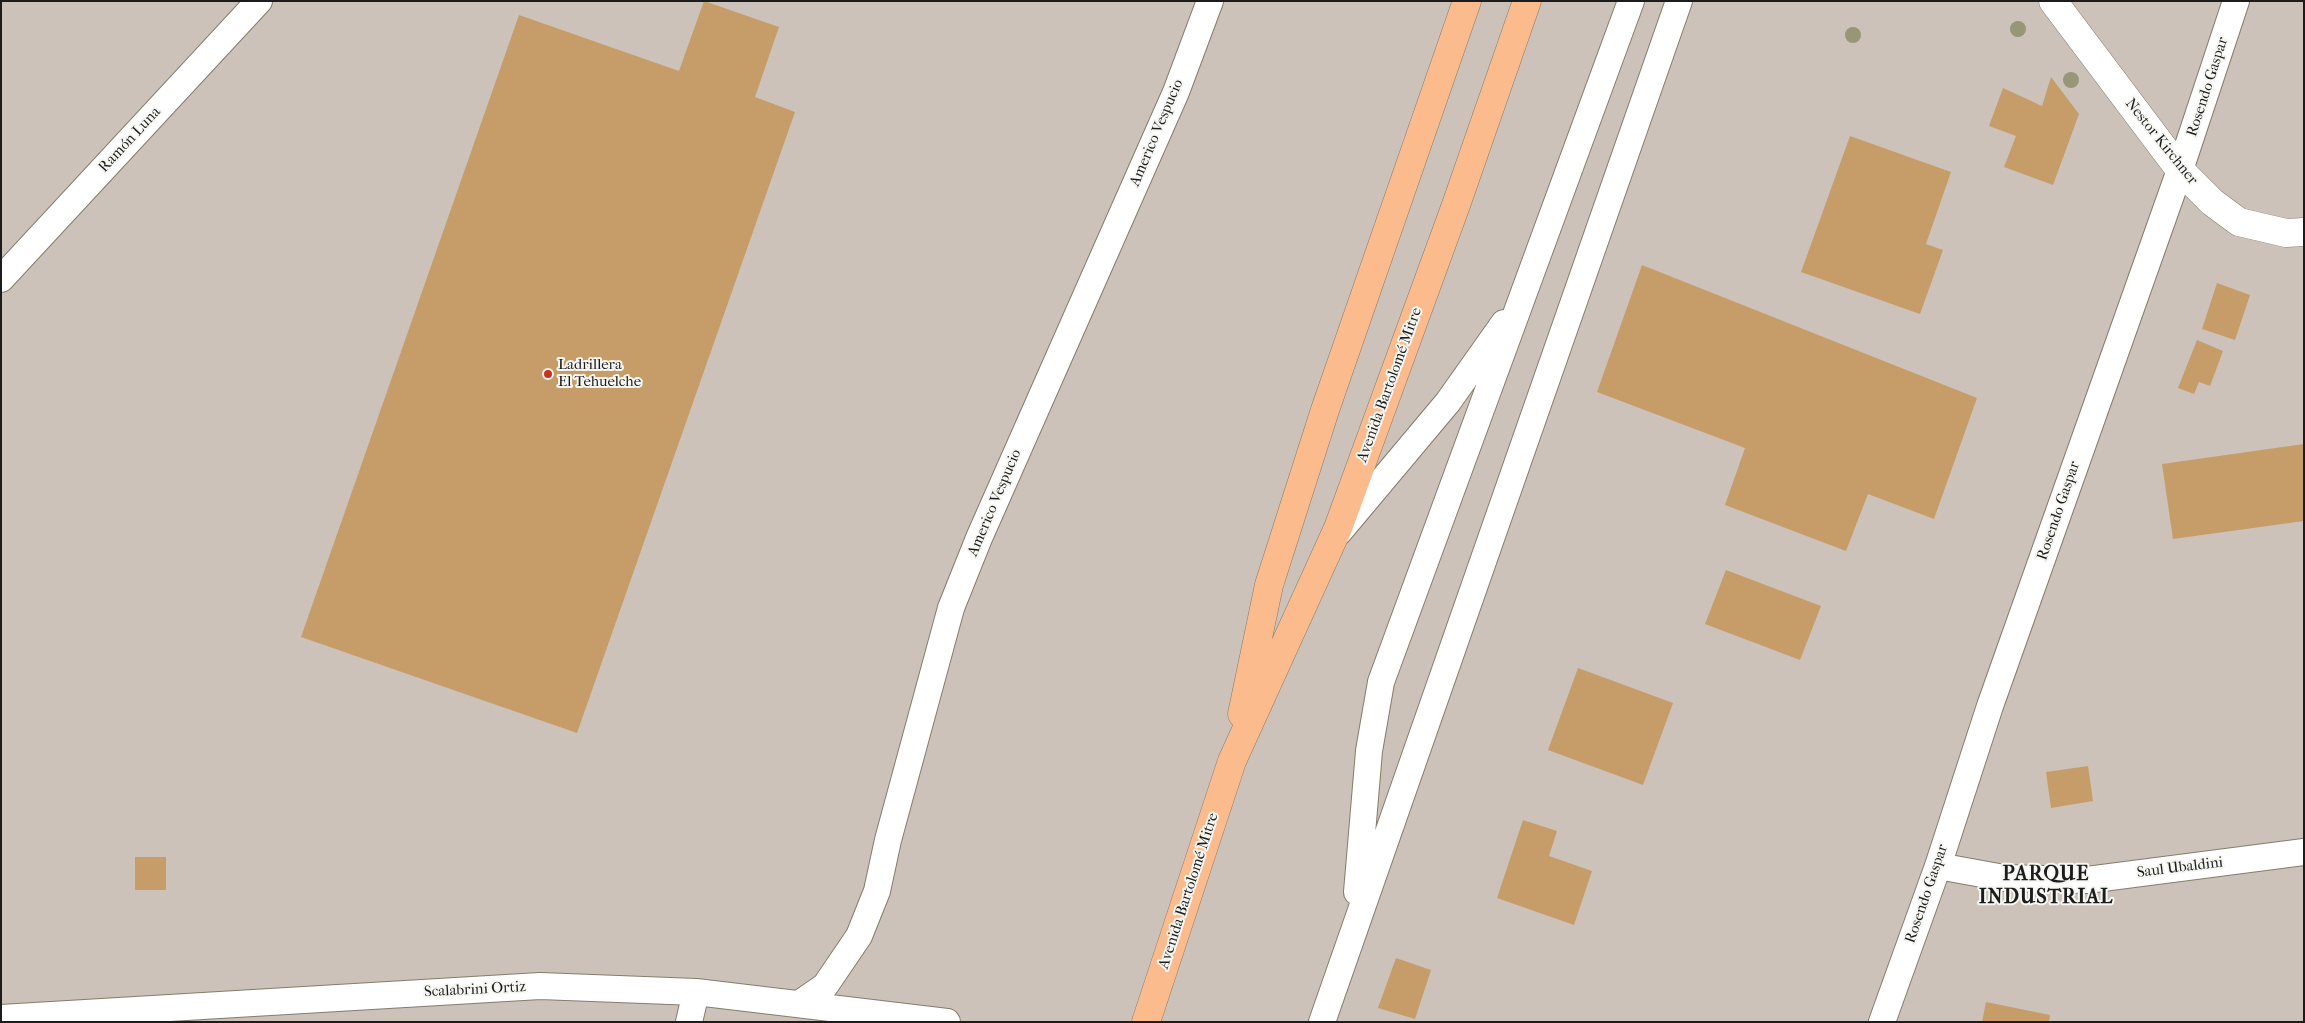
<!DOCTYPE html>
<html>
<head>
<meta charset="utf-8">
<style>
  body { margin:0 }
  #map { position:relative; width:2305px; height:1023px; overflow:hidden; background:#eeddbc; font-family:"IM FELL French Canon",serif }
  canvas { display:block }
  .frame { position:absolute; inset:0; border:2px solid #1c1c1c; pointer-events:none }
</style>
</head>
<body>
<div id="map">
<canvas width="2305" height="1023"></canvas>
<div class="frame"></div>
</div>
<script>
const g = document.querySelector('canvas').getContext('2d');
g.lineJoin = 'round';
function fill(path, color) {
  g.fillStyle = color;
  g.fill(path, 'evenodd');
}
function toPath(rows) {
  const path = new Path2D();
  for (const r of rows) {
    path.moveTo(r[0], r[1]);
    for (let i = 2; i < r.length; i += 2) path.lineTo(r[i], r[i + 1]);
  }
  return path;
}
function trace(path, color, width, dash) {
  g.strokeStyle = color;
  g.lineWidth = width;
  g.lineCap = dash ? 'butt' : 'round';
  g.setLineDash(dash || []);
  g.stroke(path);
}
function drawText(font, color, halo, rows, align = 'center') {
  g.font = font + ' "IM FELL French Canon",serif';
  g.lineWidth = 4;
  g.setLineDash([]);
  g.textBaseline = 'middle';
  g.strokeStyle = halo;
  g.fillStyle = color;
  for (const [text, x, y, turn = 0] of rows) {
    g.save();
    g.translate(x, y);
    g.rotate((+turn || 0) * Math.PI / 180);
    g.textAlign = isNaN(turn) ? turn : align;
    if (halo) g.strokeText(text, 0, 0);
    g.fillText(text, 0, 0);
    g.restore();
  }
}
fill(toPath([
  [1,1,2304,1,2304,1022,1,1022]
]), '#ccc2b9');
fill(toPath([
  [704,1,779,27,755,97,795,112,577,733,301,637,519,15,679,71],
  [2051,77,2079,114,2053,185,2004,167,2016,136,1989,126,2003,88,2042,106],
  [1850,136,1951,172,1926,244,1943,250,1920,314,1801,272],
  [1642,265,1977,398,1934,519,1868,494,1846,551,1725,505,1745,448,1597,392],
  [2217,283,2250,295,2235,340,2202,329],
  [2197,340,2223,351,2210,386,2199,382,2194,394,2178,388],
  [2304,444,2304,521,2173,539,2162,464],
  [1726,570,1821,606,1800,660,1705,624],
  [1578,668,1673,703,1643,785,1548,750],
  [2088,766,2093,801,2051,808,2046,772],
  [1523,820,1557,831,1549,856,1592,871,1574,925,1497,898],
  [135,857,166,857,166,890,135,890],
  [1396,958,1431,970,1415,1019,1378,1008],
  [1986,1002,2050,1015,2049,1022,1982,1022]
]), '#c69d69');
const minor = toPath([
  [1,279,259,1],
  [1339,532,1448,402,1504,323],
  [1938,866,2004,878,2087,880,2304,852],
  [1357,892,1369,751,1381,682,1631,1],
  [799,1004,825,986,859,936,877,891,888,840,951,608,979,538,1176,92,1210,1],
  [1,1018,540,986,696,992,947,1022],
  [689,1022,696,992],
  [1322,1022,1679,1],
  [1882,1022,1938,866,1990,706,2180,170,2236,1]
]);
const tertiary = toPath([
  [2053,1,2180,170,2212,202,2239,222,2286,233,2304,232]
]);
const primary = toPath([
  [1242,714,1269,585,1325,410,1467,1],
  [1146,1022,1232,761,1338,528,1456,205,1527,1]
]);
trace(minor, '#857c6c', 28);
trace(tertiary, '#857c6c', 29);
trace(primary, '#857c6c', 29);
trace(minor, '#fff', 26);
trace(tertiary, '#fff', 28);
trace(primary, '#fbbb8c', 28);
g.fillStyle = '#979676';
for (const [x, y] of [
  [2018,29],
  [1853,35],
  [2071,80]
]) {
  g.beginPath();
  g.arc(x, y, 8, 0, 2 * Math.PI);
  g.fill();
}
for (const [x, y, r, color] of [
  [548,374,5,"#c8321e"]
]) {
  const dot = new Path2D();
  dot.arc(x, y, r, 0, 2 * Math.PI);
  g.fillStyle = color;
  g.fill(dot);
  trace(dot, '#f6f6f2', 2);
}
drawText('15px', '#1c1c1c', '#f6f6f2', [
  ["Rosendo Gaspar",2208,87,-72],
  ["Americo Vespucio",1157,133,-67],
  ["Ramón Luna",130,140,-47],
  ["Nestor Kirchner",2161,142,51],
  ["Avenida Bartolomé Mitre",1390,385,-70],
  ["Americo Vespucio",995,503,-67],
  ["Rosendo Gaspar",2059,511,-71],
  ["Saul Ubaldini",2180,868,-7],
  ["Avenida Bartolomé Mitre",1189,891,-72],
  ["Rosendo Gaspar",1927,894,-71],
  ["Scalabrini Ortiz",475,990,-3]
]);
drawText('15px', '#1c1c1c', '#f6f6f2', [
  ["Ladrillera",558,365],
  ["El Tehuelche",558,382]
], 'left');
g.letterSpacing = '1px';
drawText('bold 20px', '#1c1c1c', '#f6f6f2', [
  ["PARQUE",2046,875],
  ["INDUSTRIAL",2046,898]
]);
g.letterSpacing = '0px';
</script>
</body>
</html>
